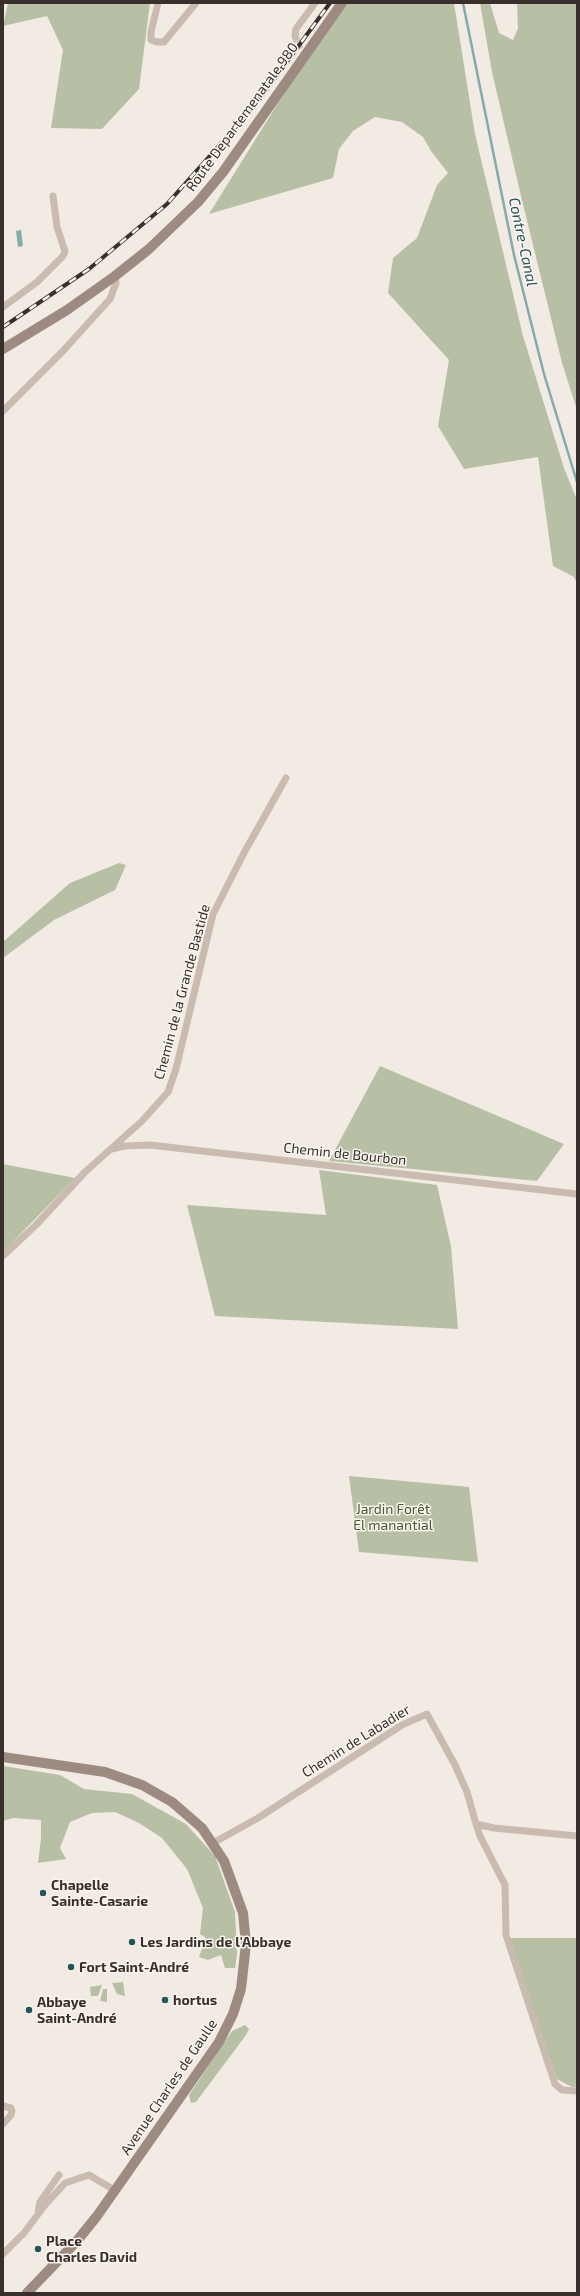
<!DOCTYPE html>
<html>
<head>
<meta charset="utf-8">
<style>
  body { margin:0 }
  #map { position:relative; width:580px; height:2296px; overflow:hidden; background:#f2ebe3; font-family:"Exo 2",sans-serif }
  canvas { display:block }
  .frame { position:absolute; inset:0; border:4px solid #39302d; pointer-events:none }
</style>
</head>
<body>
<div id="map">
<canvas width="580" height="2296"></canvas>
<div class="frame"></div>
</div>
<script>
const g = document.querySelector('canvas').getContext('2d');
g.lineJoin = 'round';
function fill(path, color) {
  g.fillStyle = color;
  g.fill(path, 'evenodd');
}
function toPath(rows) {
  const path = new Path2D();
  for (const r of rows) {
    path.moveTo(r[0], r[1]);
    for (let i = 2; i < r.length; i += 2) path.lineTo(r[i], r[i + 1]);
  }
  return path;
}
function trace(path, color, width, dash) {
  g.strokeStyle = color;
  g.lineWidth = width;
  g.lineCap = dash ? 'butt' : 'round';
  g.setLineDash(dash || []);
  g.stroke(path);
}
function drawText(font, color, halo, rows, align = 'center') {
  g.font = font + ' "Exo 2",sans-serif';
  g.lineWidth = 3;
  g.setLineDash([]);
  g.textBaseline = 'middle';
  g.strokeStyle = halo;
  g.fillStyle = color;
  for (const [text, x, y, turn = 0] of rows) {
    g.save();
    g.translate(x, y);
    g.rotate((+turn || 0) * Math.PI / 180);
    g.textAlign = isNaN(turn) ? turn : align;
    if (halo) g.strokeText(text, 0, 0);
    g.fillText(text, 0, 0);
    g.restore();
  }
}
fill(toPath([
  [8,3,150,3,139,89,102,129,51,128,63,50,47,16,3,26],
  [348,3,454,3,475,134,523,336,564,468,577,500,577,583,574,577,553,566,538,457,464,469,438,426,449,360,388,293,393,258,417,238,437,185,448,173,431,151,423,137,402,122,375,117,353,131,339,149,333,178,209,214,288,87],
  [480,3,490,3,499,33,513,40,518,28,517,3,577,3,577,410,562,363,521,196,492,72],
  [119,863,126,865,115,890,54,920,3,958,3,942,70,883],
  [380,1066,564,1144,537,1181,329,1161],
  [3,1164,75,1178,3,1252],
  [319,1170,437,1185,451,1246,458,1329,215,1316,187,1205,326,1215],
  [349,1476,469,1487,478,1562,359,1552],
  [3,1766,60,1775,84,1789,132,1794,186,1824,215,1856,235,1912,237,1954,235,1968,225,1968,221,1955,208,1960,199,1957,206,1938,200,1934,203,1908,187,1869,162,1838,139,1823,115,1812,92,1813,70,1822,60,1848,66,1859,38,1863,41,1839,41,1820,13,1818,3,1821],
  [509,1938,577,1938,577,2087,572,2087,557,2079],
  [123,1982,125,1996,117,1994,112,1983],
  [102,1985,98,1996,91,1996,90,1987],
  [103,1989,107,1989,107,2002,100,2001],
  [245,2025,249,2029,246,2035,196,2102,191,2103,189,2095,232,2031]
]), '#b7c0a4');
fill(toPath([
  [21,230,23,246,18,247,16,231]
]), '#84abac');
trace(toPath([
  [463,3,514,255,544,374,577,482]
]), '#84abac', 2.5);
trace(toPath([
  [295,36,300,49]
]), '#cdc6bf', 7, [7, 3.5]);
trace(toPath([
  [158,3,151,32,151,40,157,42,164,42,196,3],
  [295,36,296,29,315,3],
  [3,307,37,282,63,256,65,251,57,227,53,196],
  [3,411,63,351,110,299,116,283,115,276],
  [112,1149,124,1146,150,1145,577,1194],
  [3,1256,36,1225,85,1172,142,1121,168,1092,176,1069,213,914,245,851,286,778],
  [476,1824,480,1836,505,1885,506,1935,555,2084,562,2090,577,2091],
  [213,1843,258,1818,402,1725,427,1714,455,1765,467,1792,476,1824,494,1828,577,1836],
  [3,2106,11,2108,12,2111,11,2115,3,2124],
  [38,2213,40,2202,59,2175],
  [3,2254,24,2233,45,2205,65,2183,89,2175,116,2191]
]), '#c9bbaf', 7);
trace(toPath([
  [3,349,67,310,115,276,149,249,198,202,223,172,342,3],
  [3,1757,105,1772,142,1785,172,1802,202,1828,224,1861,243,1913,246,1944,241,1989,233,2014,219,2042,97,2216,76,2242,27,2293]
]), '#9d8b81', 10);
const rail = toPath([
  [3,327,89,269,167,204,256,104,330,3]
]);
trace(rail, '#39302d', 4);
trace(rail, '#f9f5ef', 2.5, [8]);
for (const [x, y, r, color] of [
  [43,1893,4,"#265457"],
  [132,1942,4,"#265457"],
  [71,1967,4,"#265457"],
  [165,2000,4,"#265457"],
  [29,2010,4,"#265457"],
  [38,2249,4,"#265457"]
]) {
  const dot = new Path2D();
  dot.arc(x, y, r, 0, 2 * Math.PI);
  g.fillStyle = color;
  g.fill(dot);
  trace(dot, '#f9f5ef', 1.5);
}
drawText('14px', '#39302d', '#f9f5ef', [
  ["Route Departemenatale 980",242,117,-54],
  ["Chemin de la Grande Bastide",182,992,-75],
  ["Chemin de Bourbon",345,1154,6],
  ["Chemin de Labadier",356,1741,-32],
  ["Avenue Charles de Gaulle",169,2087,-56]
]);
drawText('14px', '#495533', '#f9f5ef', [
  ["Jardin Forêt",393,1509],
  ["El manantial",393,1525]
]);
drawText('bold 14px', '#39302d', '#f9f5ef', [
  ["Chapelle",51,1885],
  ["Sainte-Casarie",51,1901],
  ["Les Jardins de l'Abbaye",140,1942],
  ["Fort Saint-André",79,1967],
  ["hortus",173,2000],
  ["Abbaye",37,2002],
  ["Saint-André",37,2018],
  ["Place",46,2241],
  ["Charles David",46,2257]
], 'left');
drawText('italic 15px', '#265457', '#f9f5ef', [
  ["Contre-Canal",523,242,78]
]);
</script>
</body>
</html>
